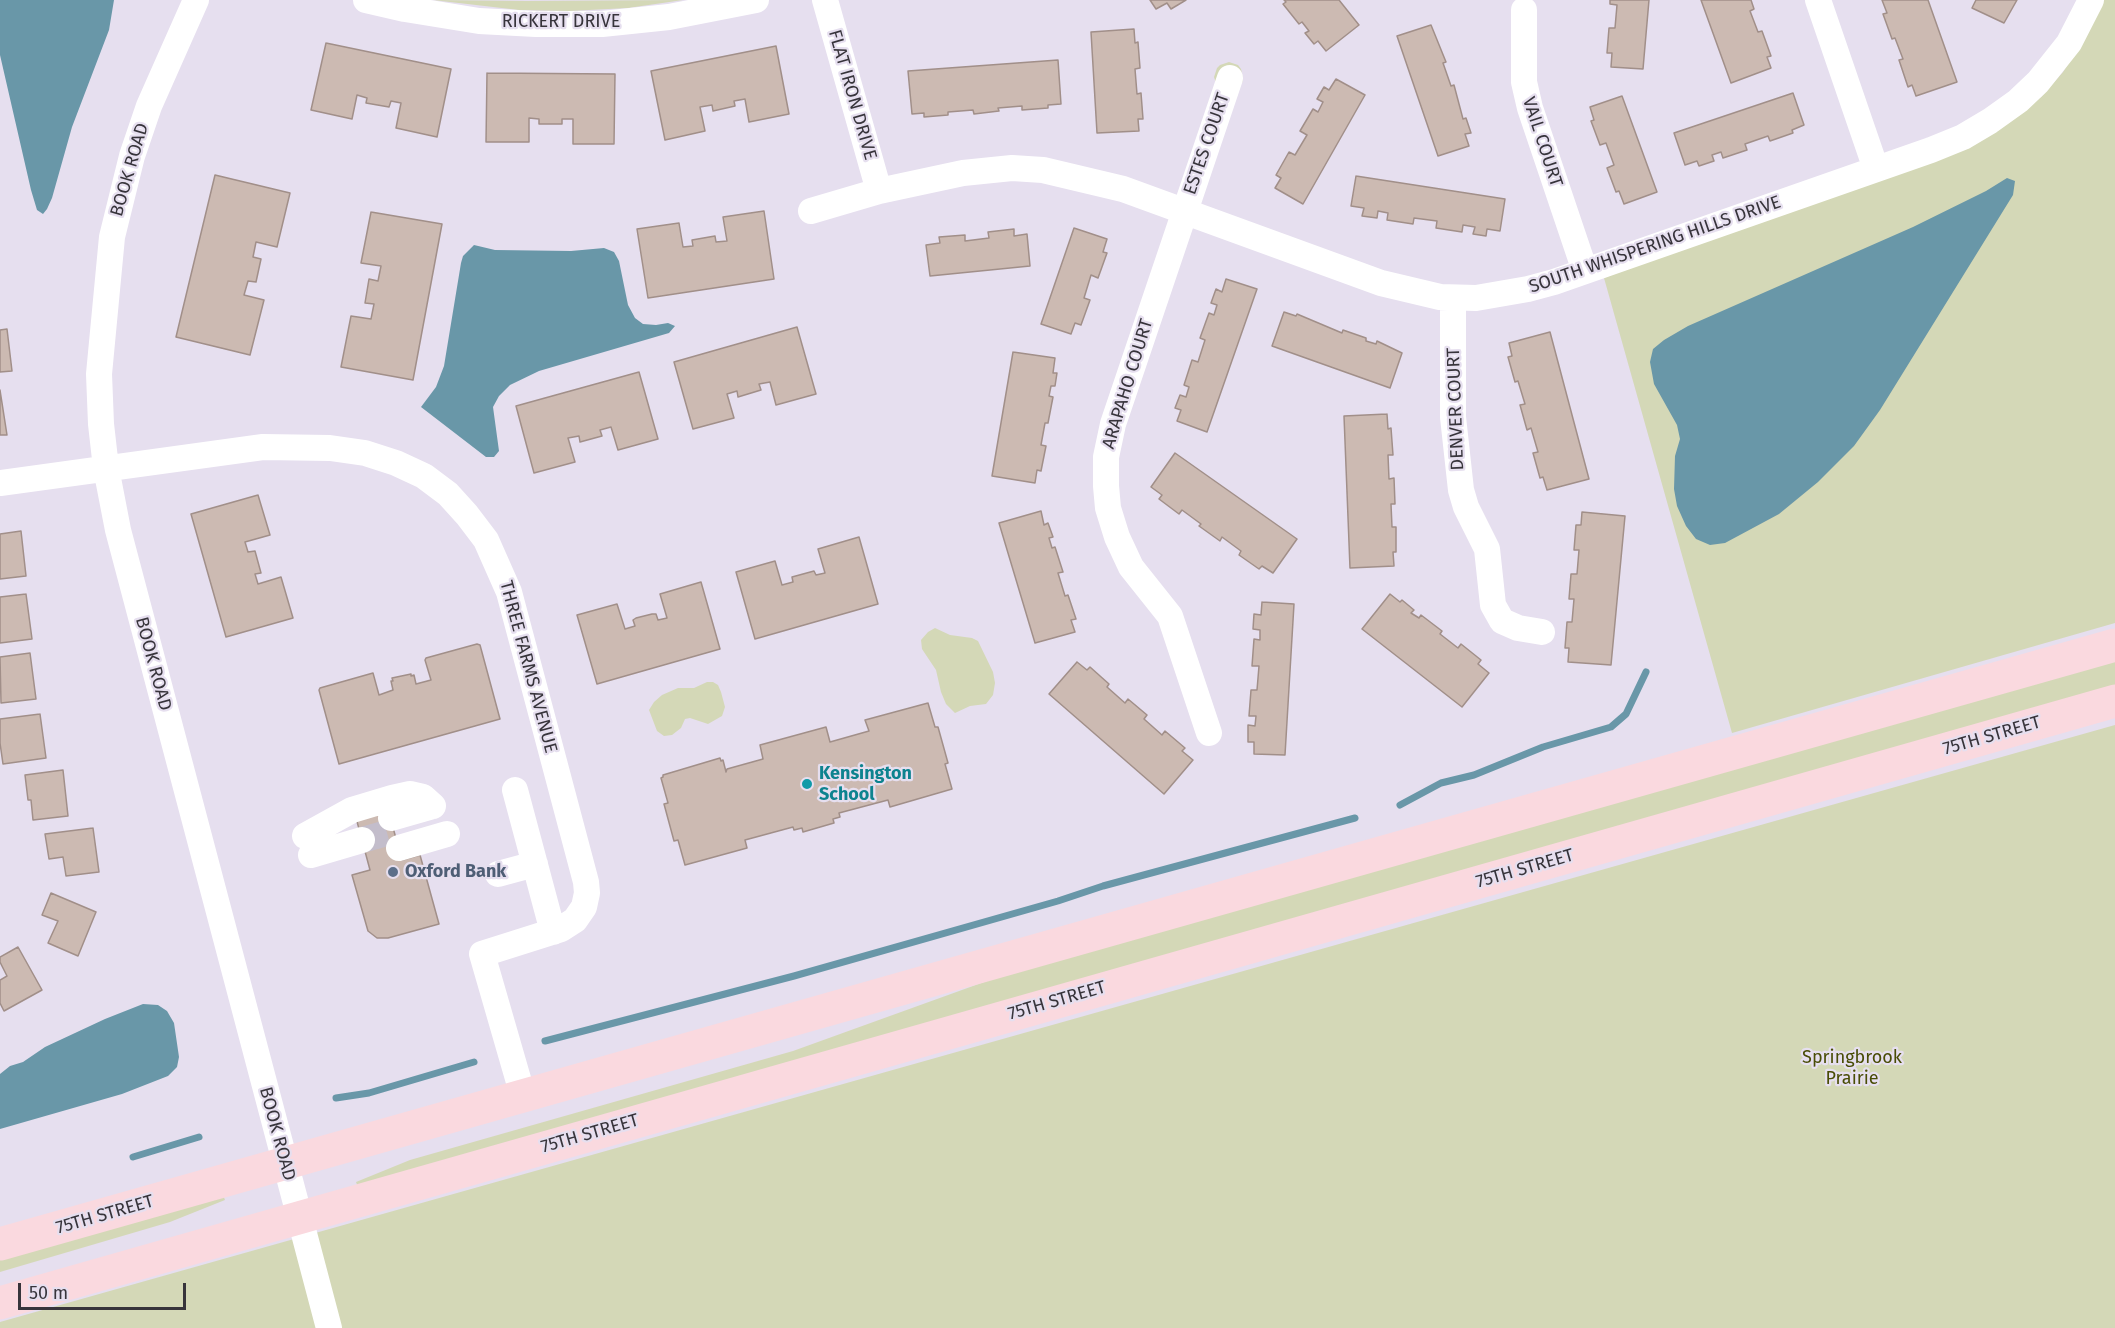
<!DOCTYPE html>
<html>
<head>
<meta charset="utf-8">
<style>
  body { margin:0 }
  #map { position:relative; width:2115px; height:1328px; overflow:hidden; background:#e6dfef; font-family:"Fira Sans",sans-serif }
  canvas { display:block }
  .scale { position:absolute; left:18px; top:1283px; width:168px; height:27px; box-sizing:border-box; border:3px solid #37343b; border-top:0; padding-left:8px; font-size:18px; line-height:21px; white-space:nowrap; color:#37343b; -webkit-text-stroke:4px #e6dfef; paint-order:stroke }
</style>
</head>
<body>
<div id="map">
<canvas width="2115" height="1328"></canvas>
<div class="scale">50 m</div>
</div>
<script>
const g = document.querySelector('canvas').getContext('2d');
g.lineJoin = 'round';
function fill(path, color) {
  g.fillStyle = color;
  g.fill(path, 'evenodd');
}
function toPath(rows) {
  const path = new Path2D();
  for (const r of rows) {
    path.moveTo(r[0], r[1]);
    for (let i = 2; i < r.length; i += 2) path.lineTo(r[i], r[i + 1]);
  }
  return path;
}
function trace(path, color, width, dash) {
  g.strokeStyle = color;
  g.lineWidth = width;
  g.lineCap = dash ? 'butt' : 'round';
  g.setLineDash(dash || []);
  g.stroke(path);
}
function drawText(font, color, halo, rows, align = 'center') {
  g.font = font + ' "Fira Sans",sans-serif';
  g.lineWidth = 4.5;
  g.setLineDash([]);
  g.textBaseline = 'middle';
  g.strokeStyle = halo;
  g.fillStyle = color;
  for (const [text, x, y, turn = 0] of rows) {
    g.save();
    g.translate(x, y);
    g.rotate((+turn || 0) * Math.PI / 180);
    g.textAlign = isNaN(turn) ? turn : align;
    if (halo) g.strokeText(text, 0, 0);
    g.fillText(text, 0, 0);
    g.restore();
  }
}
fill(toPath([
  [433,0,527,1,683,0,628,8,569,11,519,10],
  [2101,0,2115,0,2115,623,1732,733,1604,278,2041,97,2063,72,2086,36],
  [1229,62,1238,65,1241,69,1243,79,1242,83,1217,86,1214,77,1217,68,1220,65],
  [935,628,950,635,972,638,978,641,993,672,995,683,993,695,986,704,970,706,955,713,946,704,941,692,936,670,922,649,921,640,928,632],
  [2115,658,2115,687,358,1187,356,1182,410,1160,793,1051,1009,973],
  [707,682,713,682,718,685,721,692,725,707,722,716,708,724,690,718,685,719,681,728,672,735,664,736,657,731,649,710,654,702,662,695,678,688,694,688],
  [2115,725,2115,1328,0,1328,0,1322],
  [223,1195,225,1200,170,1222,0,1272,0,1258]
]), '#d4d8b7');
fill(toPath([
  [0,0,114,0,109,30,72,127,52,198,47,209,43,214,37,210,31,190,0,55],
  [2007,178,2015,181,2013,195,1880,410,1854,446,1818,482,1779,514,1725,543,1710,545,1696,539,1686,526,1677,506,1674,489,1675,456,1680,439,1677,425,1654,384,1650,362,1653,349,1664,340,1688,326,1913,227,1986,191],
  [474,245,495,250,571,251,604,248,614,252,619,261,628,305,635,318,643,324,656,325,668,323,675,326,669,333,539,371,510,385,499,396,493,407,499,451,494,457,486,457,421,407,436,387,444,366,461,263,463,256],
  [143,1004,158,1005,167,1011,174,1023,179,1057,177,1067,168,1076,122,1094,0,1129,0,1074,10,1066,23,1062,45,1047,105,1019]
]), '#6997a8');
trace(toPath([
  [1400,805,1441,783,1474,775,1543,747,1611,727,1626,714,1646,672],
  [545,1041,794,976,1058,901,1103,886,1355,818],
  [336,1098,369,1093,474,1062],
  [133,1157,199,1137]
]), '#6997a8', 7);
const building = toPath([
  [1150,0,1186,0,1171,9,1167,3,1156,9,1150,0],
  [1284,0,1339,0,1359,25,1326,51,1318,41,1314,44,1305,33,1309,31,1302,22,1299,24,1283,4,1286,2,1284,0],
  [1610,0,1649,0,1643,69,1611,67,1612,53,1607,53,1609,28,1615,28,1617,5,1610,4,1610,0],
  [1701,0,1751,0,1754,9,1750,11,1758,32,1762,31,1771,56,1767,57,1771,68,1731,83,1701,0],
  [1882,0,1928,0,1957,82,1916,96,1912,85,1908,87,1899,60,1903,59,1895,38,1892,39,1883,14,1887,13,1882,0],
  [1976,0,2017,0,2004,23,1972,8,1976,0],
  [1431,25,1446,62,1443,63,1451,86,1454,85,1463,119,1466,118,1471,133,1465,134,1469,146,1438,156,1397,36,1431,25],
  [1134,29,1135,43,1138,42,1140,68,1135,69,1137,94,1141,93,1143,119,1138,119,1139,131,1097,133,1091,32,1134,29],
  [326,43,451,69,437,137,396,128,401,103,391,101,389,107,366,103,367,98,357,95,352,119,311,110,326,43],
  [776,46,789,114,749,122,745,99,734,101,735,106,713,111,712,105,700,107,705,131,665,140,651,71,776,46],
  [1058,60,1061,104,1048,105,1048,108,1022,110,1022,106,998,108,999,111,974,114,973,110,948,112,948,115,924,117,924,113,912,114,908,71,1058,60],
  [487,73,615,74,614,144,573,144,573,119,562,119,562,124,539,124,539,119,529,118,529,142,486,142,487,73],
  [1336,79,1365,95,1303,204,1275,188,1281,178,1276,175,1289,152,1295,155,1307,135,1300,131,1313,109,1318,112,1323,102,1317,99,1324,87,1329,90,1336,79],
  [1793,93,1804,125,1792,130,1793,133,1770,141,1768,136,1745,144,1747,150,1723,158,1721,152,1712,155,1714,161,1699,166,1697,161,1685,165,1674,133,1793,93],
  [1622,96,1657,192,1624,204,1619,191,1616,192,1607,168,1614,165,1606,143,1600,145,1591,121,1594,120,1590,107,1622,96],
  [215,175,290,193,277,247,256,242,253,257,261,259,256,282,248,281,244,295,264,300,250,355,176,337,215,175],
  [1356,176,1505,199,1500,231,1487,229,1486,236,1473,234,1475,227,1463,225,1462,232,1436,228,1437,221,1414,218,1413,224,1387,220,1388,213,1378,211,1377,218,1362,216,1364,208,1351,206,1356,176],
  [764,211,774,279,648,298,637,229,679,223,683,247,693,246,692,240,715,236,716,242,727,241,723,217,764,211],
  [371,212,442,224,413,380,341,367,351,316,371,319,374,304,365,303,369,279,378,281,381,266,361,263,371,212],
  [1074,228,1107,239,1103,252,1107,253,1098,278,1091,275,1084,298,1090,300,1081,325,1075,323,1071,334,1041,324,1074,228],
  [1014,229,1014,236,1027,234,1030,266,930,276,926,245,940,243,939,237,965,235,965,241,989,238,988,232,1014,229],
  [1226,279,1257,289,1207,432,1177,421,1181,410,1175,408,1180,395,1186,397,1189,387,1184,385,1192,360,1198,362,1205,340,1200,338,1209,313,1214,315,1217,305,1211,303,1216,289,1222,292,1226,279],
  [1284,312,1296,316,1297,314,1342,333,1343,330,1366,338,1366,341,1376,344,1377,341,1402,353,1390,388,1272,346,1284,312],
  [797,327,816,394,776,405,770,382,759,384,761,390,738,397,737,391,727,394,734,418,693,429,674,362,797,327],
  [7,329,12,371,0,372,0,330,7,329],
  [1550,332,1589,479,1547,490,1543,477,1540,478,1533,453,1538,452,1531,428,1527,430,1520,405,1525,404,1518,381,1515,382,1508,357,1512,356,1509,343,1550,332],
  [1013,352,1055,358,1053,373,1057,373,1055,386,1051,386,1049,396,1053,397,1048,423,1045,423,1041,445,1046,446,1041,471,1037,470,1035,483,992,476,1013,352],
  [639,372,658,439,618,450,611,427,600,430,602,436,580,442,579,436,568,438,575,462,534,473,516,406,639,372],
  [0,390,7,435,0,435,0,390],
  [1387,414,1388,429,1391,428,1393,455,1388,455,1389,479,1394,478,1395,504,1391,504,1392,527,1396,527,1396,552,1393,552,1394,566,1350,568,1344,416,1387,414],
  [1175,453,1297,539,1273,573,1262,566,1259,569,1239,555,1241,551,1222,537,1220,541,1199,526,1201,524,1182,510,1179,514,1159,499,1162,495,1151,487,1175,453],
  [258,495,270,535,245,542,248,552,255,551,261,573,255,574,258,584,281,577,293,618,226,637,191,514,258,495],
  [1041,511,1044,525,1048,523,1053,537,1049,538,1052,548,1055,547,1063,572,1058,573,1065,596,1068,595,1076,619,1071,620,1075,632,1035,643,999,523,1041,511],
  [1582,512,1625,516,1611,665,1568,662,1569,648,1565,648,1567,622,1572,622,1574,599,1569,599,1571,574,1577,574,1579,550,1574,550,1576,525,1581,525,1582,512],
  [21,531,26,576,0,579,0,534,21,531],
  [859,537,878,604,755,639,736,572,775,561,782,585,793,582,792,577,814,571,816,575,825,573,818,549,859,537],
  [701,582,720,649,597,684,577,615,617,604,625,629,635,626,633,620,636,618,652,614,656,614,658,620,667,618,660,594,701,582],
  [26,594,32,639,0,643,0,597,26,594],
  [1390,594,1400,602,1402,600,1414,610,1411,613,1419,618,1421,615,1442,631,1440,634,1458,648,1461,644,1481,660,1478,664,1489,673,1462,707,1362,629,1390,594],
  [1262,602,1294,604,1285,755,1254,754,1254,742,1248,742,1248,725,1255,726,1256,716,1249,716,1251,690,1257,690,1259,666,1252,666,1254,639,1260,640,1260,630,1253,629,1254,614,1261,615,1262,602],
  [477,644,480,645,500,719,339,764,319,690,320,688,373,673,379,695,393,690,391,681,393,681,392,678,411,674,411,676,414,675,416,684,431,680,425,660,426,658,477,644],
  [30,653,36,699,1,703,0,657,30,653],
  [1077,662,1087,670,1090,667,1109,684,1107,687,1125,703,1128,699,1147,715,1144,719,1162,735,1165,731,1185,748,1182,751,1193,760,1164,794,1049,694,1077,662],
  [928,703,935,727,938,727,948,763,945,764,952,789,890,807,888,800,839,813,840,817,833,819,834,823,803,832,802,828,794,830,793,827,745,840,747,848,685,865,678,840,674,841,664,804,668,803,661,778,663,777,663,775,720,758,721,761,723,760,726,772,727,769,763,759,760,745,826,727,830,742,869,731,865,720,928,703],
  [40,714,46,758,3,764,0,743,0,719,40,714],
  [63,770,68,816,33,820,31,800,28,800,25,775,63,770],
  [387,806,402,860,420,855,439,924,388,938,377,938,368,931,352,875,370,870,355,814,387,806],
  [93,828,99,872,66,876,63,857,49,859,45,834,93,828],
  [51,893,96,912,78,956,48,943,58,921,42,915,51,893],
  [18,947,42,990,4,1011,0,1003,0,980,7,976,0,962,0,957,18,947]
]);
fill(building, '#ccbab2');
trace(building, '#a18f89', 1.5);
trace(toPath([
  [362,840,394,831]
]), '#c3bdcb', 26, [26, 13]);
trace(toPath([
  [196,0,149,106,132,156,112,237,99,374,101,424,106,468,118,530,329,1328],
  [366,0,405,9,479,21,536,24,602,24,669,17,756,0],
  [825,0,879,191],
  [1818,0,1876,169],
  [1524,10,1524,82,1530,108,1585,271],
  [811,211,879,191,963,173,1012,168,1043,170,1123,189,1381,283,1440,297,1476,298,1528,289,1554,282,1931,150,1963,137,1990,121,2018,101,2038,82,2069,43,2091,0],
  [1453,299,1453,417,1461,490,1466,507,1487,549,1493,605,1502,621,1518,628,1542,632],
  [0,483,263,447,330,448,365,453,396,463,424,476,448,494,467,515,486,540,509,592,586,882,587,893,584,907,575,920,561,929,482,954,523,1096],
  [1209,733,1170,616,1131,567,1117,537,1108,508,1106,486,1106,457,1113,424,1230,78],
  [515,790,553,932],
  [391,818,433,806],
  [305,836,352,810,392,798,410,794,423,797,433,806],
  [399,848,447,834],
  [311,855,362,840],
  [498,874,535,864]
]), '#fff', 26);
trace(toPath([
  [0,1244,2115,645],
  [0,1303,2115,701]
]), '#fad9df', 33);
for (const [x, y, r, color] of [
  [807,784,6,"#0f9aa8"],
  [393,872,6,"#5c6f8a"]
]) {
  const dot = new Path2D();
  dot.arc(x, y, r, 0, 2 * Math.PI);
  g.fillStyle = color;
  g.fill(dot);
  trace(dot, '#e6dfef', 2);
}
drawText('18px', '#37343b', '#e6dfef', [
  ["RICKERT DRIVE",561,22],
  ["FLAT IRON DRIVE",852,95,74],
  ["VAIL COURT",1542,142,72],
  ["ESTES COURT",1207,144,-71],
  ["BOOK ROAD",130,170,-74],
  ["SOUTH WHISPERING HILLS DRIVE",1655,245,-19],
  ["ARAPAHO COURT",1128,384,-73],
  ["DENVER COURT",1456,409,-92],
  ["BOOK ROAD",153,664,75],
  ["THREE FARMS AVENUE",528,667,75],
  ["75TH STREET",1992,736,-16],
  ["75TH STREET",1525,869,-16],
  ["75TH STREET",1057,1001,-16],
  ["BOOK ROAD",277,1134,75],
  ["75TH STREET",590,1134,-16],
  ["75TH STREET",105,1215,-16]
]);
drawText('bold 18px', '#0d838f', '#e6dfef', [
  ["Kensington",819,774],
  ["School",819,795]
], 'left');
drawText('bold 18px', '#4e5e75', '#e6dfef', [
  ["Oxford Bank",405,872]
], 'left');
drawText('18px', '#494d06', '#e6dfef', [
  ["Springbrook",1852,1058],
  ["Prairie",1852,1079]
]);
</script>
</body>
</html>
